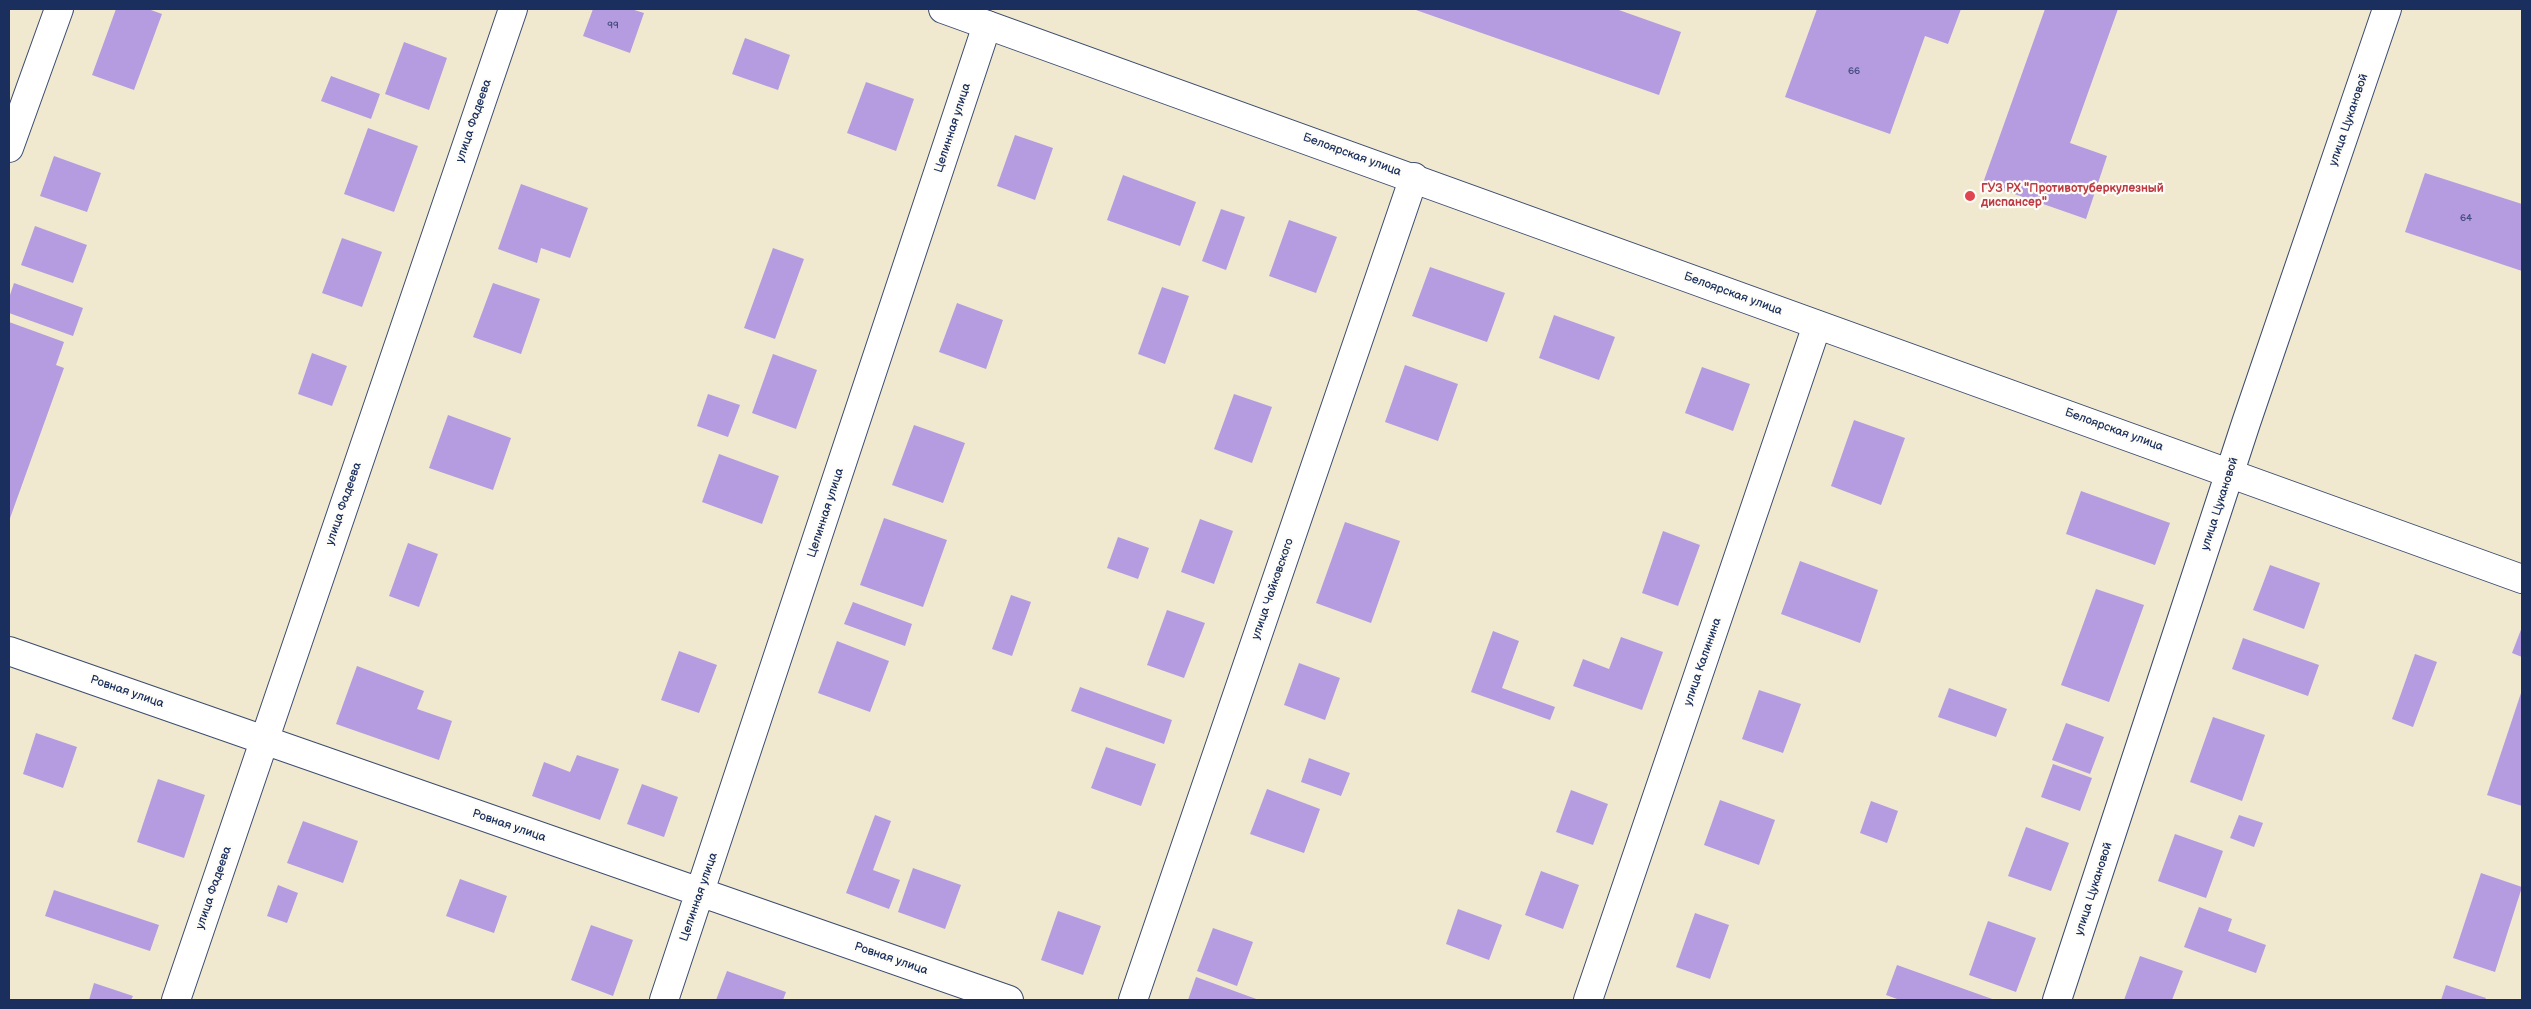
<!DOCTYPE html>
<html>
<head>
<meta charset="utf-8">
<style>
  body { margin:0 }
  #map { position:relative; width:2531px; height:1009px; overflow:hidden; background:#f0e9d0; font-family:"Balsamiq Sans",sans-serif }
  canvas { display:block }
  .frame { position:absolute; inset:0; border:10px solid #1b2f5e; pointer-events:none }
</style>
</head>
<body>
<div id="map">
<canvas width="2531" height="1009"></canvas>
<div class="frame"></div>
</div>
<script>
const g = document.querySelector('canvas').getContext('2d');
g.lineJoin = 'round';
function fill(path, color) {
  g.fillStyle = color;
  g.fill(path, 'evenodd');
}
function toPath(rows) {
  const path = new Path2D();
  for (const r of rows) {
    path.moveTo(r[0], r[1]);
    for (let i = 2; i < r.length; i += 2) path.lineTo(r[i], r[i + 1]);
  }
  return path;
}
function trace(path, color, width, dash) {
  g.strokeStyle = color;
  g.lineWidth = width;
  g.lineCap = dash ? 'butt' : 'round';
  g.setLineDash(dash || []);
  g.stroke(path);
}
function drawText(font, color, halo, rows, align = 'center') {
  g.font = font + ' "Balsamiq Sans",sans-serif';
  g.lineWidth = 4.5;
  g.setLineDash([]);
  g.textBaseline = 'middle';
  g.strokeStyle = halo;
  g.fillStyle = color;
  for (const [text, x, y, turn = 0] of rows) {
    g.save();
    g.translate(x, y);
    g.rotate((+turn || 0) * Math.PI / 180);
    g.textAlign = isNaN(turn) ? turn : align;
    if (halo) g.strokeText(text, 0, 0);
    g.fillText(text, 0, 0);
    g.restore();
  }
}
fill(toPath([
  [116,9,148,9,162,14,134,90,92,75],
  [593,9,631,9,644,13,630,53,583,36],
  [1413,9,1616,9,1681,32,1659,95],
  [1817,9,1961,9,1948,44,1925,36,1890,134,1785,97],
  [2045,9,2118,9,2070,143,2107,156,2086,219,1983,183],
  [745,38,790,55,778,90,732,74],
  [404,42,447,58,429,110,385,94],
  [331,76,380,94,371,119,321,101],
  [866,82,914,99,896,151,847,133],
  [368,128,418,146,394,212,344,194],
  [1015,135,1053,148,1035,200,997,186],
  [54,156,101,173,87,212,40,196],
  [2425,173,2522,204,2522,271,2405,232],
  [1123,175,1196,202,1180,246,1107,220],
  [521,184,588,208,570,258,541,248,537,263,498,249],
  [1221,209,1245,217,1226,270,1202,261],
  [1289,220,1337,237,1316,293,1269,276],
  [35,226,87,245,73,283,21,265],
  [342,238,382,252,362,307,322,293],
  [773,248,804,259,775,339,744,328],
  [1430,267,1505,293,1487,342,1412,316],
  [14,283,83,308,73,336,9,313,9,298],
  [493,283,540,299,521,354,473,337],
  [1162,287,1189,296,1165,364,1138,354],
  [957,303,1003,320,986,369,939,352],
  [1554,315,1615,337,1599,380,1539,358],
  [9,322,64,342,56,365,64,368,9,521],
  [312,353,347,366,332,406,298,394],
  [773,354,817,370,796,429,752,413],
  [1405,365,1458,384,1438,441,1385,422],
  [1702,367,1750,384,1733,431,1685,413],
  [708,394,740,405,728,437,697,426],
  [1234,394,1272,407,1252,463,1214,449],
  [448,415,511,438,493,490,429,468],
  [1854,420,1905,438,1881,505,1831,486],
  [914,425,965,443,943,503,892,485],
  [719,454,779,476,762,524,702,502],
  [2081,491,2170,523,2155,565,2066,534],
  [884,518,947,540,923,607,860,585],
  [1200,519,1233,531,1214,584,1181,572],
  [1345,522,1400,541,1371,623,1316,603],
  [1663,531,1700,545,1678,606,1642,593],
  [1118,537,1149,548,1138,579,1107,568],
  [408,543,438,554,419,607,389,596],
  [1800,561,1878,590,1860,643,1781,614],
  [2270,565,2320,583,2304,629,2253,610],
  [2096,589,2144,605,2109,702,2061,685],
  [1011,595,1031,602,1012,656,992,649],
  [853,602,912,624,905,646,844,624],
  [1167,610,1205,623,1184,678,1147,665],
  [2522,627,2522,657,2512,653],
  [1493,631,1519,641,1502,688,1555,707,1550,720,1471,692],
  [1621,637,1663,652,1642,710,1573,686,1583,659,1609,669],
  [2243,638,2319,665,2308,696,2232,669],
  [837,641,889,661,870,712,818,693],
  [679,651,717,665,699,713,661,700],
  [2415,654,2437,662,2413,727,2392,719],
  [1299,663,1340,678,1325,720,1284,705],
  [357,666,424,691,417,709,452,721,439,760,336,724],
  [1080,687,1172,720,1164,744,1071,711],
  [1949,688,2007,709,1996,737,1938,717],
  [1759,690,1801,704,1783,753,1742,739],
  [2522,690,2522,806,2487,795],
  [2213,717,2265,735,2242,801,2190,782],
  [2066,723,2104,737,2090,774,2052,760],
  [36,733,77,747,63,788,23,774],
  [1106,747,1156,764,1141,806,1091,788],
  [577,755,619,769,600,820,532,796,544,762,570,772],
  [1309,758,1350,773,1341,796,1301,782],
  [2053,764,2092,778,2080,811,2041,797],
  [158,779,205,795,184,858,137,842],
  [642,784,678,797,664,837,627,824],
  [1267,789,1320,809,1304,853,1250,834],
  [1571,790,1608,804,1593,845,1556,832],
  [1720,800,1775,820,1759,865,1704,845],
  [1871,801,1898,811,1887,843,1860,833],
  [875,815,891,821,873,870,900,880,889,909,846,893],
  [2239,815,2263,823,2254,847,2230,838],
  [303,821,358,841,343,883,287,863],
  [2026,827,2069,843,2051,891,2008,876],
  [2175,834,2223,851,2206,898,2158,881],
  [913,868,961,885,945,929,898,912],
  [1541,871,1579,885,1563,929,1525,915],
  [2481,873,2522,887,2495,972,2453,958],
  [460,879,507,896,494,933,446,916],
  [278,885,298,893,287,923,267,916],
  [54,890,159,925,150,951,45,916],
  [2199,907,2232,919,2228,931,2266,945,2256,973,2184,947],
  [1458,909,1502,925,1489,960,1446,944],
  [1058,911,1101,926,1083,975,1041,960],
  [1695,913,1729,925,1710,979,1676,967],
  [1988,921,2036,938,2016,992,1969,975],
  [591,925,633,940,613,996,571,980],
  [1213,928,1253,942,1237,986,1197,971],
  [2140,956,2183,971,2172,1000,2124,1000],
  [1897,965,1995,1000,1900,1000,1886,995],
  [727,971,786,992,783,1000,716,1000],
  [1196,977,1259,1000,1188,1000],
  [94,983,133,996,131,1000,89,1000],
  [2446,985,2486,998,2485,1000,2441,1000]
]), '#b59be0');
const street = toPath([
  [9,148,59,9],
  [9,651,1009,1000],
  [176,1000,513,9],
  [664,1000,987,25],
  [1133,1000,1414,177],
  [1588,1000,1817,325],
  [2057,1000,2246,423,2387,9]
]);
const secondary = toPath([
  [943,9,2522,579]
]);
trace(street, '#3b4b6f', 30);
trace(secondary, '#3b4b6f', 30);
trace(street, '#fff', 28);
trace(secondary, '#fff', 28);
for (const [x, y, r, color] of [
  [1970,196,6,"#e0444e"]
]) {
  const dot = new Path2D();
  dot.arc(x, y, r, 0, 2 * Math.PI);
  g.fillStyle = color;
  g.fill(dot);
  trace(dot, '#fdfcf7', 2);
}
drawText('10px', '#424a7e', null, [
  ["99",613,25],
  ["66",1854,71],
  ["64",2466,218]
]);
drawText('12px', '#1b2f5e', '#fdfcf7', [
  ["улица Цукановой",2349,120,-71],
  ["улица Фадеева",474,121,-71],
  ["Целинная улица",953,128,-72],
  ["Белоярская улица",1352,155,20],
  ["Белоярская улица",1733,294,20],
  ["Белоярская улица",2114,430,20],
  ["улица Фадеева",344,504,-71],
  ["улица Цукановой",2220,504,-72],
  ["Целинная улица",826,513,-72],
  ["улица Чайковского",1273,589,-71],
  ["улица Калинина",1703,662,-71],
  ["Ровная улица",127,692,19],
  ["Ровная улица",509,826,19],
  ["улица Фадеева",214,888,-71],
  ["улица Цукановой",2094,889,-72],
  ["Целинная улица",699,897,-71],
  ["Ровная улица",891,959,19]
]);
drawText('bold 12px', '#be3a42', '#fdfcf7', [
  ["ГУЗ РХ \"Противотуберкулезный",1981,189],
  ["диспансер\"",1981,203]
], 'left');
</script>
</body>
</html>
